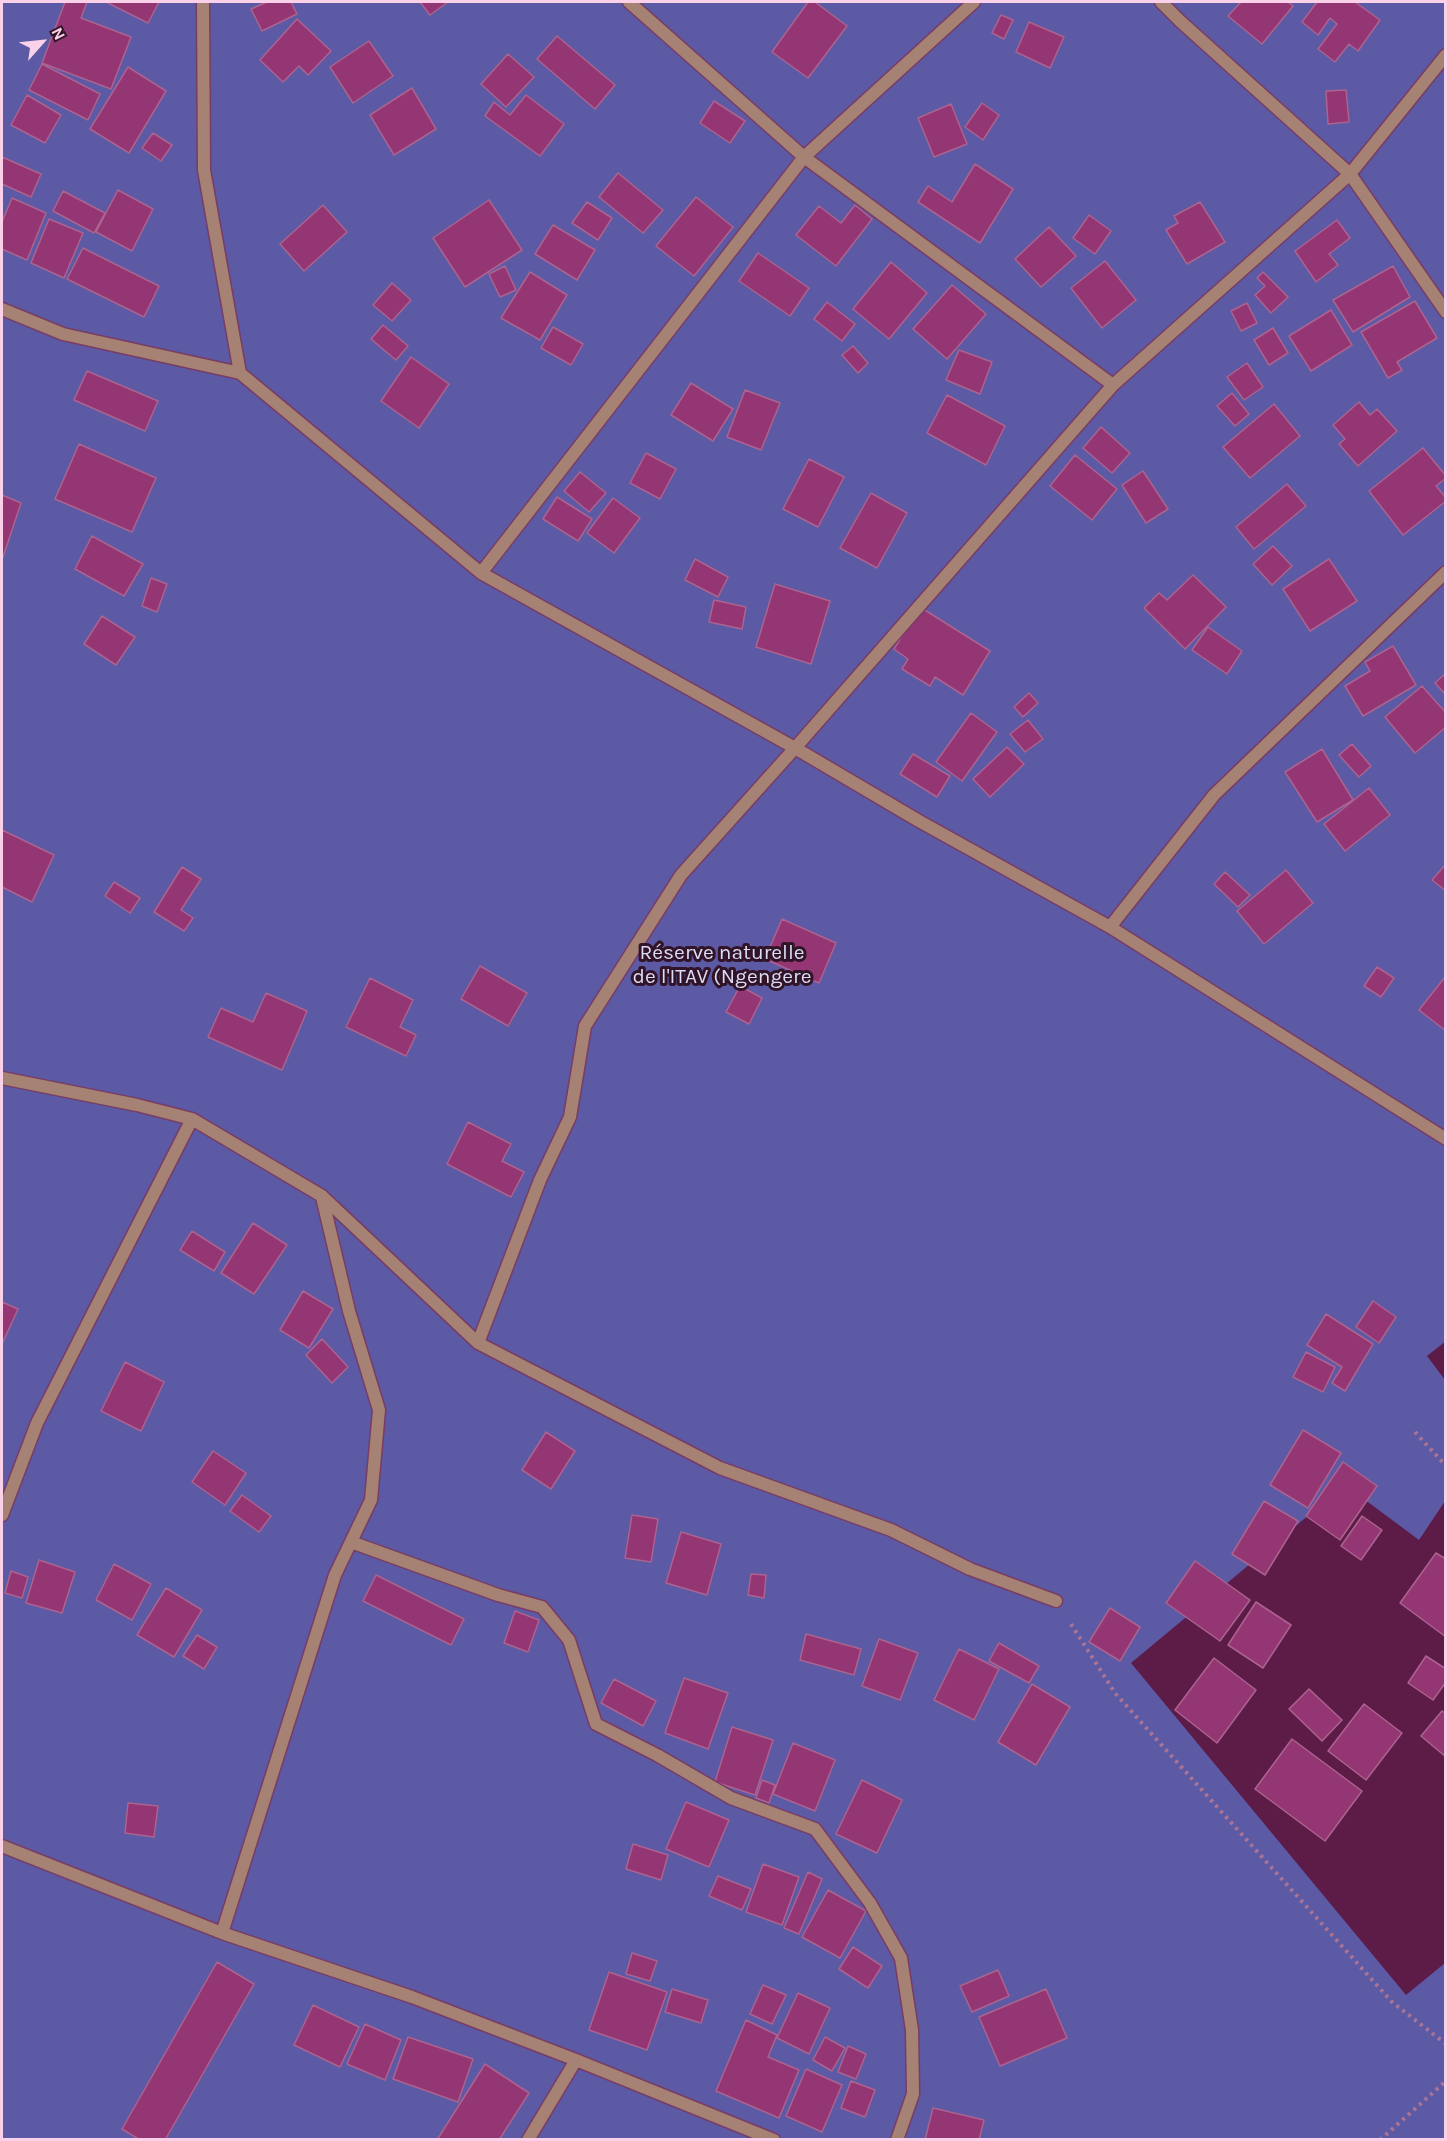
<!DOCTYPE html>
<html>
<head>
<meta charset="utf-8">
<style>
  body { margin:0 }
  #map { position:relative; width:1447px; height:2141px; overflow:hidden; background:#5d1b47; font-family:Karla,sans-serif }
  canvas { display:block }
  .frame { position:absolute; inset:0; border:3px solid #fad1e8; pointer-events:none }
  .north { position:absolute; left:12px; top:12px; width:60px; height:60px; -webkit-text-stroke:4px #311427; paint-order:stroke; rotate:63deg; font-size:16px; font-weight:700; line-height:24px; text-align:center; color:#fad1e8 }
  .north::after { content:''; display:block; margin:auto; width:21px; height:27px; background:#fad1e8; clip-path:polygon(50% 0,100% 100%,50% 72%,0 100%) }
</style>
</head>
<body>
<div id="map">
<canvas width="1447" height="2141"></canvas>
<div class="frame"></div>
<div class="north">N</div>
</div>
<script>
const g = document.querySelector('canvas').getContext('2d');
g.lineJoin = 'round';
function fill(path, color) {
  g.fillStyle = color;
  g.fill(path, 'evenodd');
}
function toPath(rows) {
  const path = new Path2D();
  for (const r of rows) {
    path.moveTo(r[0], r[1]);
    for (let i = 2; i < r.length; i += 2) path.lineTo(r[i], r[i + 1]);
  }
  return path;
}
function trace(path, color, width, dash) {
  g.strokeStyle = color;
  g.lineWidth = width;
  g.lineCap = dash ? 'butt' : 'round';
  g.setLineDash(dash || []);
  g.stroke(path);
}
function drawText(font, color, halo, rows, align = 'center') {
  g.font = font + ' Karla,sans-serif';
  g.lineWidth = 6;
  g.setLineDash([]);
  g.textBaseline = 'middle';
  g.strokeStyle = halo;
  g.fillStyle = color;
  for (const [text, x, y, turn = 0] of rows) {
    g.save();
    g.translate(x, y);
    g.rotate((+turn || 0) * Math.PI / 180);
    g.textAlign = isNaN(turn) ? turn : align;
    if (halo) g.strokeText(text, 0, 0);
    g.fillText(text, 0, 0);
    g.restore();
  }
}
fill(toPath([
  [2,2,1445,2,1446,1341,1427,1356,1445,1380,1445,1501,1419,1540,1345,1485,1131,1663,1406,1995,1445,1963,1445,2139,2,2140]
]), '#5c59a5');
const building = toPath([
  [65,2,87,2,81,18,131,37,111,89,42,63,65,2],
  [106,2,159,2,148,23,106,2],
  [267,2,291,2,297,14,262,31,251,9,267,2],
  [420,2,448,2,430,15,420,2],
  [808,2,815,2,847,26,808,78,772,52,808,2],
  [1241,2,1288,2,1293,6,1262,44,1228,16,1241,2],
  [1317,2,1355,2,1380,20,1358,51,1349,44,1335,62,1318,49,1337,24,1330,18,1318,35,1302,22,1317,2],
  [1001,15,1013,20,1004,39,992,33,1001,15],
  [297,19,331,51,308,75,299,66,283,82,260,60,297,19],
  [1029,22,1064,37,1050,68,1016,52,1029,22],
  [557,36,615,85,595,109,537,59,557,36],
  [369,41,393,76,353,103,330,67,369,41],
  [508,54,534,77,506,107,481,84,508,54],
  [42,64,100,94,88,120,29,90,42,64],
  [128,67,166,91,129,153,90,129,128,67],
  [412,88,436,129,394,155,370,115,412,88],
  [1346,90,1349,122,1328,124,1326,91,1346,90],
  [27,95,61,115,45,143,11,125,27,95],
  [526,95,564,124,540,156,485,116,494,102,510,115,526,95],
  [714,101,745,121,730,143,700,123,714,101],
  [982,103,999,115,983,140,965,127,982,103],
  [951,104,967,144,934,157,918,118,951,104],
  [153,133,172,145,161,161,142,148,153,133],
  [2,157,41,174,31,197,2,184,2,157],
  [975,164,1013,189,980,243,918,202,928,186,952,202,975,164],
  [618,173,663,210,643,233,599,197,618,173],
  [118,190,153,209,132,251,96,232,118,190],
  [63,191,105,213,94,233,53,211,63,191],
  [696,197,733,227,694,276,656,246,696,197],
  [12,198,46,213,27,260,2,249,2,222,12,198],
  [489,200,522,250,465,287,433,238,489,200],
  [587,202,612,218,598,240,572,223,587,202],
  [1200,202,1225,242,1187,264,1166,230,1178,223,1174,216,1200,202],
  [323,205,347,232,304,271,280,244,323,205],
  [855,205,872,219,836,266,796,235,819,206,841,223,855,205],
  [1089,215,1111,231,1095,254,1073,238,1089,215],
  [49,219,83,233,64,278,31,263,49,219],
  [1337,220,1350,238,1329,254,1338,265,1316,282,1295,251,1337,220],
  [553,225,595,250,577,280,535,254,553,225],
  [1049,227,1076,256,1041,287,1015,259,1049,227],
  [83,248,159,286,144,317,67,279,83,248],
  [758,253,809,288,790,316,739,281,758,253],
  [1105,261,1136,300,1102,328,1071,288,1105,261],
  [891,262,927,293,889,339,853,309,891,262],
  [505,266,516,290,500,297,489,274,505,266],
  [1393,266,1410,297,1353,332,1333,300,1393,266],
  [530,272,567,295,540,340,501,318,530,272],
  [1263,272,1288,297,1271,313,1255,295,1265,286,1257,278,1263,272],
  [392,283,411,300,392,321,373,305,392,283],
  [952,285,986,314,947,359,913,329,952,285],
  [1415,301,1437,338,1397,362,1402,370,1388,378,1361,332,1415,301],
  [827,302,855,324,842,341,814,319,827,302],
  [1247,303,1257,323,1241,331,1231,311,1247,303],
  [1331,310,1352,345,1311,371,1289,336,1331,310],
  [383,325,408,346,396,360,371,339,383,325],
  [553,327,583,344,571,365,541,348,553,327],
  [1273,328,1288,353,1269,365,1254,340,1273,328],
  [853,346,868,363,858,373,842,355,853,346],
  [959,350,992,362,980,394,946,380,959,350],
  [411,357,449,384,419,428,381,401,411,357],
  [1247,363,1263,387,1244,400,1227,377,1247,363],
  [87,371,158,401,145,431,74,400,87,371],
  [691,383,733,409,713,441,671,415,691,383],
  [745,390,780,403,761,450,727,437,745,390],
  [1232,393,1249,414,1235,426,1217,406,1232,393],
  [947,395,1005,426,986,465,927,433,947,395],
  [1359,402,1370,415,1377,409,1397,431,1358,466,1339,444,1345,439,1333,425,1359,402],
  [1274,404,1300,436,1250,478,1223,447,1274,404],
  [1101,427,1130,453,1112,473,1083,448,1101,427],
  [79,444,156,478,132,532,55,499,79,444],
  [1423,448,1446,476,1446,478,1436,486,1446,498,1446,501,1403,535,1369,491,1423,448],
  [646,453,676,469,660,499,630,483,646,453],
  [1075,455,1117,489,1092,520,1050,486,1075,455],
  [809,459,844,477,818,527,783,509,809,459],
  [1143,471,1168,509,1146,523,1122,485,1143,471],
  [580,472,606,493,589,512,564,491,580,472],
  [1287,484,1306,506,1254,549,1236,527,1287,484],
  [871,493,907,513,877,568,840,548,871,493],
  [2,495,21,503,2,560,2,495],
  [557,497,592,519,578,541,543,519,557,497],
  [613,498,640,518,614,553,587,533,613,498],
  [92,536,143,564,124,596,75,569,92,536],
  [1273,546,1292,566,1272,585,1253,564,1273,546],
  [695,559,728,577,718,597,685,580,695,559],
  [1329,559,1357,601,1310,631,1283,589,1329,559],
  [1193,575,1226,607,1185,649,1144,608,1159,593,1167,600,1193,575],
  [151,578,167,584,157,612,142,606,151,578],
  [775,584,830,601,811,664,756,647,775,584],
  [714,600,746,607,742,629,709,622,714,600],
  [920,607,990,651,963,695,935,677,930,686,902,669,908,659,894,649,920,607],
  [102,616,135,637,116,665,84,644,102,616],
  [1208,627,1242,651,1227,674,1192,650,1208,627],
  [1393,646,1416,685,1363,716,1345,686,1370,671,1365,662,1393,646],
  [1446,673,1446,695,1435,683,1446,673],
  [1422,686,1446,713,1446,727,1415,753,1385,717,1422,686],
  [1029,693,1038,703,1023,717,1014,707,1029,693],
  [971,713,997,732,962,781,936,762,971,713],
  [1028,720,1043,739,1025,752,1010,734,1028,720],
  [1352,744,1371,766,1359,777,1339,755,1352,744],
  [1007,747,1024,764,990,797,973,779,1007,747],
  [1322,749,1353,800,1317,822,1285,772,1322,749],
  [913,754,950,776,937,797,900,774,913,754],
  [1369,788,1390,815,1345,851,1324,824,1369,788],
  [2,830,54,855,32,902,2,887,2,830],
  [1446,864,1446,891,1432,880,1446,864],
  [182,867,201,879,181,910,193,918,184,931,154,912,182,867],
  [1286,870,1313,903,1264,944,1237,911,1286,870],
  [1225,872,1250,895,1238,907,1214,884,1225,872],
  [114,882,140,898,130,913,105,896,114,882],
  [782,919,836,943,819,983,765,959,782,919],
  [480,966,527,993,508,1026,461,999,480,966],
  [1377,967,1394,978,1381,997,1364,986,1377,967],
  [1445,977,1446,978,1446,1031,1419,1010,1445,977],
  [370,978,413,1000,400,1027,416,1035,406,1056,346,1027,370,978],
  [740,986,762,998,749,1024,726,1012,740,986],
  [266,993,307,1011,282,1070,208,1037,221,1008,253,1022,266,993],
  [468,1122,511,1144,502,1161,524,1172,511,1197,447,1164,468,1122],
  [253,1223,287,1245,254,1294,221,1273,253,1223],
  [192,1231,225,1252,214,1271,180,1250,192,1231],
  [303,1291,333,1309,309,1348,280,1330,303,1291],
  [1373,1301,1396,1317,1379,1343,1356,1327,1373,1301],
  [2,1302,18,1309,2,1344,2,1302],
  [1326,1314,1373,1344,1345,1391,1332,1383,1342,1367,1307,1345,1326,1314],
  [322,1339,348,1367,332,1383,306,1355,322,1339],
  [1306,1352,1335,1367,1323,1392,1293,1377,1306,1352],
  [125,1362,164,1382,141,1431,101,1411,125,1362],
  [1303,1430,1341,1453,1308,1508,1270,1485,1303,1430],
  [546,1432,575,1451,551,1489,522,1470,546,1432],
  [213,1451,246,1473,225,1505,192,1482,213,1451],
  [1343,1462,1377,1486,1340,1540,1306,1516,1343,1462],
  [242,1495,271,1516,259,1532,230,1511,242,1495],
  [1264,1501,1298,1521,1265,1575,1232,1554,1264,1501],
  [632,1515,658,1519,651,1562,625,1558,632,1515],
  [1362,1516,1382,1530,1361,1560,1341,1546,1362,1516],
  [681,1532,721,1544,707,1595,666,1583,681,1532],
  [1436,1553,1446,1559,1446,1637,1400,1603,1436,1553],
  [39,1560,75,1572,62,1613,26,1603,39,1560],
  [1195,1561,1250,1600,1220,1641,1166,1603,1195,1561],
  [114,1564,151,1584,132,1620,96,1600,114,1564],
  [11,1571,28,1577,22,1598,5,1593,11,1571],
  [751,1574,766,1575,764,1598,748,1595,751,1574],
  [376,1575,464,1619,451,1645,363,1601,376,1575],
  [166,1588,202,1610,174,1657,137,1635,166,1588],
  [1256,1602,1291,1625,1263,1668,1228,1645,1256,1602],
  [1110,1608,1140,1627,1120,1661,1089,1642,1110,1608],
  [515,1611,539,1620,528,1652,504,1643,515,1611],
  [806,1634,861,1649,854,1675,800,1660,806,1634],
  [197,1635,217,1647,204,1669,183,1656,197,1635],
  [879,1639,918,1653,900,1700,862,1686,879,1639],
  [999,1643,1039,1666,1029,1683,989,1661,999,1643],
  [959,1649,999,1669,974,1720,934,1700,959,1649],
  [1426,1656,1446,1669,1446,1682,1433,1700,1408,1683,1426,1656],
  [1214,1658,1256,1690,1217,1743,1175,1710,1214,1658],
  [684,1678,728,1693,708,1749,665,1733,684,1678],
  [614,1679,656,1701,643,1726,601,1703,614,1679],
  [1032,1684,1070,1707,1036,1765,998,1742,1032,1684],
  [1309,1689,1342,1720,1322,1741,1289,1709,1309,1689],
  [1364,1704,1402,1733,1366,1780,1328,1751,1364,1704],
  [1442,1711,1446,1714,1446,1757,1421,1736,1442,1711],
  [732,1727,773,1740,755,1795,715,1782,732,1727],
  [1292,1739,1362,1791,1325,1841,1255,1789,1292,1739],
  [793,1743,835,1760,815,1811,773,1794,793,1743],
  [762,1780,775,1785,769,1803,756,1798,762,1780],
  [862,1780,902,1800,877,1853,836,1834,862,1780],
  [686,1802,729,1820,709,1867,666,1849,686,1802],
  [128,1803,158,1806,154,1837,125,1833,128,1803],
  [633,1844,668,1855,661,1880,626,1869,633,1844],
  [763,1864,799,1877,782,1925,746,1912,763,1864],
  [808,1872,822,1879,799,1934,784,1928,808,1872],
  [718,1876,751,1889,742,1910,709,1896,718,1876],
  [828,1890,866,1911,840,1958,802,1937,828,1890],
  [853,1947,882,1966,868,1988,839,1969,853,1947],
  [632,1953,657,1961,650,1981,626,1974,632,1953],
  [217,1962,254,1984,165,2140,140,2140,122,2129,217,1962],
  [998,1970,1009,1996,972,2012,960,1986,998,1970],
  [609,1972,667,1992,647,2050,589,2030,609,1972],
  [763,1985,786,1995,772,2024,750,2014,763,1985],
  [672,1989,708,2000,701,2023,665,2012,672,1989],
  [1046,1989,1067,2038,1000,2066,979,2017,1046,1989],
  [798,1993,830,2008,809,2054,777,2038,798,1993],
  [313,2005,359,2027,340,2067,294,2045,313,2005],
  [746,2020,777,2035,768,2057,799,2070,779,2118,716,2091,746,2020],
  [365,2024,401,2040,385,2080,347,2064,365,2024],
  [408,2037,473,2059,458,2102,393,2079,408,2037],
  [825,2037,845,2048,832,2071,813,2060,825,2037],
  [848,2046,866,2054,856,2079,838,2072,848,2046],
  [485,2064,529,2093,499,2140,437,2140,485,2064],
  [806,2069,842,2085,822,2132,786,2116,806,2069],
  [851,2081,875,2090,865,2117,841,2108,851,2081],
  [933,2108,984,2120,979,2140,925,2140,933,2108]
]);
fill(building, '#943574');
trace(building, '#ac6390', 1.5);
const street = toPath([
  [203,2,204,170,240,373],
  [629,2,804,157,1113,385],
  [1161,2,1180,21,1350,174,1446,312],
  [2,309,63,334,240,373,481,573,795,748,919,821,1110,927,1446,1139],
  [481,573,804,157,974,2],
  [1110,927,1214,795,1446,572],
  [2,1078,137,1105,192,1119,322,1196,478,1343,720,1468,891,1530,970,1569,1056,1601],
  [478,1343,540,1180,570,1117,585,1026,681,875,795,748,1113,385,1350,174,1446,55],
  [2,1515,37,1423,192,1119],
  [351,1542,498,1595,542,1607,569,1640,596,1724,657,1755,731,1798,815,1829,870,1903,901,1958,912,2030,913,2094,897,2140],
  [2,1846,222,1933,412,1997,576,2060,774,2140],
  [222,1933,335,1575,371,1500,379,1410,349,1311,322,1197],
  [528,2140,576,2060]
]);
trace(street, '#793c64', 15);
trace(toPath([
  [1415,1432,1446,1466],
  [1071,1624,1115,1693,1392,2002,1446,2044],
  [1380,2140,1446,2081]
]), '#aa7496', 4, [3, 4.5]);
trace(street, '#a58273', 12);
drawText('21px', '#dbdcf6', '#311427', [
  ["Réserve naturelle",722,953],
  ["de l'ITAV (Ngengere",722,977]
]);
</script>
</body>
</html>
